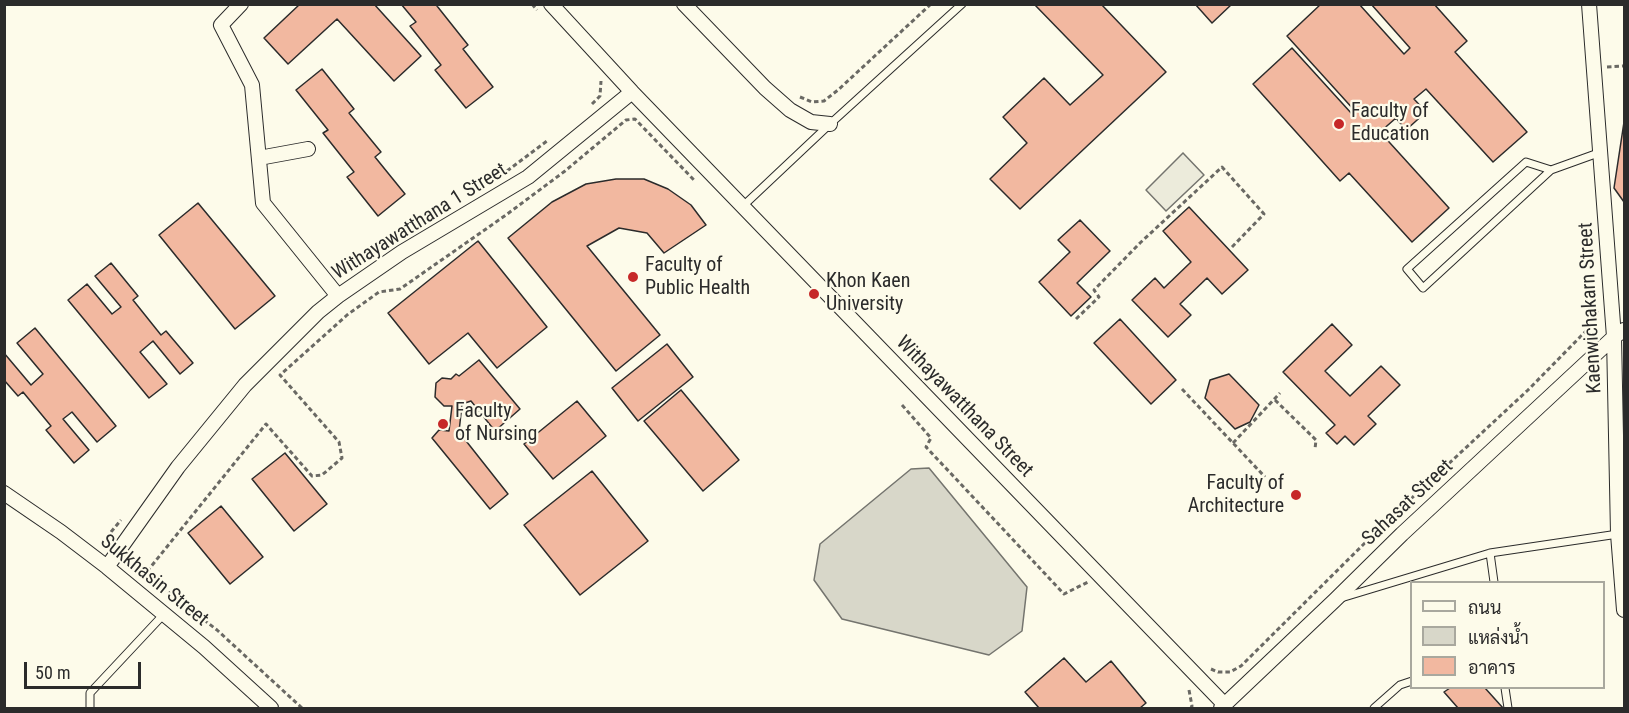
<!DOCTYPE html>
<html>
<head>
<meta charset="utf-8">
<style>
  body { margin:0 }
  #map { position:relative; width:1629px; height:713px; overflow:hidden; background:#fdfbea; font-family:"Roboto Condensed",Sarabun,sans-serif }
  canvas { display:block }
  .frame { position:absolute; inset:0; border:6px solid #2b2b2b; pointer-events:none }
  .legend { position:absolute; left:1410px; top:581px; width:195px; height:108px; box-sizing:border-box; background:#fdfbea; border:2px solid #a9a89e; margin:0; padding:8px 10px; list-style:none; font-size:18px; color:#2b2b2b }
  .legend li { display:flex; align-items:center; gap:12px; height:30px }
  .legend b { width:30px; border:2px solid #a9a89e }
  .scale { position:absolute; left:24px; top:662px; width:117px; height:27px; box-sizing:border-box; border:3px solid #2b2b2b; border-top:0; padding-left:8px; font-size:18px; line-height:21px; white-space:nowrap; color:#2b2b2b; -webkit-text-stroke:4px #fdfbea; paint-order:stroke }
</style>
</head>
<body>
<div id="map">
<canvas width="1629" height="713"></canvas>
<div class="frame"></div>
<ul class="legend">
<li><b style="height:8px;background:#fdfbea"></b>ถนน</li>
<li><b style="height:16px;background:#d8d7c9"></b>แหล่งน้ำ</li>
<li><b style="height:16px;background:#f2b8a0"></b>อาคาร</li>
</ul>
<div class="scale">50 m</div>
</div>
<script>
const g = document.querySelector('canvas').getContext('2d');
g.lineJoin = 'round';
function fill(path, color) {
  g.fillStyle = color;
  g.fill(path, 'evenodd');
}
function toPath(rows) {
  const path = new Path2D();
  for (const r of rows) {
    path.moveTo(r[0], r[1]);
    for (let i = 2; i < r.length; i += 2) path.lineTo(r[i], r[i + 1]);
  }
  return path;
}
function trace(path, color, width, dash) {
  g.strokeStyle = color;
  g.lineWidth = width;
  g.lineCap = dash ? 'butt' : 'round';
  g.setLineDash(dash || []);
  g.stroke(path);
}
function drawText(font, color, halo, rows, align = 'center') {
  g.font = font + ' "Roboto Condensed",sans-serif';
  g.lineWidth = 4.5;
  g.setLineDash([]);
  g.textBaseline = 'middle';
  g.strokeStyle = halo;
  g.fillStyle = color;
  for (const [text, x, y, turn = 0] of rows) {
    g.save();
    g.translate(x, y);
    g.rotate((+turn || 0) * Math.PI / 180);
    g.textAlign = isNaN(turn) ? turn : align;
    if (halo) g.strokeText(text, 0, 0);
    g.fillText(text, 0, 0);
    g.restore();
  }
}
const green = toPath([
  [1183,153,1204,175,1166,211,1146,190,1183,153]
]);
fill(green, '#ecebdb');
trace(green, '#74746e', 1.5);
const water = toPath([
  [929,468,1027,587,1022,631,989,655,842,619,814,580,820,544,911,469,929,468]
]);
fill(water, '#d8d7c9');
trace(water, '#74746e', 1.5);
const building = toPath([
  [300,4,374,4,421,56,394,81,337,19,288,64,264,38,300,4],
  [401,4,439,4,437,6,468,45,463,49,493,87,466,108,435,70,441,65,410,26,416,22,401,4],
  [1034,4,1101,4,1166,72,1020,209,990,179,1027,143,1003,117,1044,78,1070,105,1103,75,1034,4],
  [1195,4,1232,4,1212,23,1195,4],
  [1321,4,1359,4,1404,54,1410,48,1371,4,1434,4,1467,41,1455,52,1527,132,1493,162,1426,89,1414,99,1426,112,1406,130,1396,118,1380,132,1449,208,1412,242,1349,173,1340,181,1253,84,1292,48,1352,114,1355,111,1287,36,1321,4],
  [322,69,354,109,349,113,381,152,375,157,405,194,378,216,347,177,354,172,323,133,328,130,296,90,322,69],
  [1624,122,1624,202,1614,188,1624,122],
  [616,179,644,179,668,189,691,205,706,225,664,253,647,233,619,228,587,246,660,335,616,371,508,238,552,202,586,184,616,179],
  [198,203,275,296,235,329,159,235,198,203],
  [1189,207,1248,270,1222,294,1207,278,1180,304,1191,315,1168,337,1132,300,1155,278,1164,288,1191,262,1163,231,1189,207],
  [1080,220,1110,251,1077,283,1091,297,1071,316,1039,282,1070,252,1058,240,1080,220],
  [478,241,547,327,497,368,468,333,429,364,388,313,478,241],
  [111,263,138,296,133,300,161,335,166,331,193,363,180,374,153,341,140,352,167,384,149,398,68,300,87,284,112,314,121,307,95,276,111,263],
  [1120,319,1176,380,1151,404,1094,343,1120,319],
  [1332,324,1352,345,1325,371,1350,396,1381,366,1400,385,1368,416,1376,424,1354,445,1345,436,1337,444,1326,433,1335,425,1283,372,1332,324],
  [35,328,116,426,97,442,72,412,63,419,89,450,74,463,46,430,51,426,23,392,18,396,4,380,4,353,31,385,43,374,17,343,35,328],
  [667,344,693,377,638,421,612,388,667,344],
  [479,360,520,409,495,431,471,401,462,404,459,432,508,494,490,509,432,438,439,430,449,431,452,406,444,406,435,397,436,383,442,378,451,379,456,374,459,376,479,360],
  [1229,374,1259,405,1250,422,1235,429,1205,398,1210,380,1229,374],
  [681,390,739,460,703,491,644,421,681,390],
  [577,401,606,436,553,479,524,444,577,401],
  [285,453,327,504,294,531,252,479,285,453],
  [592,471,648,541,580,595,524,525,592,471],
  [221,506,263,557,230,584,188,533,221,506],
  [1064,658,1086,682,1111,661,1146,703,1140,708,1039,708,1025,692,1064,658],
  [1450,688,1485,688,1503,708,1458,708,1444,692,1450,688]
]);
fill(building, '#f2b8a0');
trace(building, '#2b2b2b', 1.5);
const service = toPath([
  [1551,170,1526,162,1407,269,1423,288,1551,170,1601,152],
  [743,206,830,124,962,4],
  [1490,553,1494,582],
  [1341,598,1490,553,1618,534],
  [1505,688,1508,708],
  [90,708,90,693,164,614],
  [1374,708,1400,685,1412,681]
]);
const minor = toPath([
  [241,4,221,25,252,85,263,203,338,296],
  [551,4,632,92,1225,705],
  [684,4,765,88,790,110,811,122,830,124],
  [1589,4,1614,337,1618,534,1624,610],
  [259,158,308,149],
  [4,493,61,532,107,567,204,647,271,708],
  [107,567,178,467,245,385,318,312,338,296,402,252,528,177,632,92],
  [1221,708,1335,600,1402,534,1614,337,1624,330]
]);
trace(service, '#2b2b2b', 9);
trace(minor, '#2b2b2b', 16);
trace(toPath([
  [532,4,537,10],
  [1607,67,1624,66],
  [800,97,812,102,824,101,838,90,931,4],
  [592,104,600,96,601,81],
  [507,171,547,141],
  [1076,319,1099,297,1094,290,1140,243,1222,167,1264,214,1232,247],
  [1182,389,1265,477],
  [1275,400,1316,440,1315,449],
  [902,405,931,438,926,447,1064,594,1088,582],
  [1233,443,1280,393],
  [111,532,121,520],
  [1211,669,1218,672,1230,672,1241,666,1388,520,1528,390,1586,331,1595,319,1597,311],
  [1189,690,1192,706,1191,708],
  [302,708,217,630,145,574,266,424,312,476,322,475,342,458,339,442,280,375,347,315,379,292,400,289,506,215,565,171,626,120,635,119,694,180]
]), '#6a6964', 3, [4.5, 3]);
trace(service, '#fdfbea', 7);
trace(minor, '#fdfbea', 14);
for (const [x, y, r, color] of [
  [1339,124,6,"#c62828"],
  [633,277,6,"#c62828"],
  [814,294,6,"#c62828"],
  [443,424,6,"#c62828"],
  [1296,495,6,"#c62828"]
]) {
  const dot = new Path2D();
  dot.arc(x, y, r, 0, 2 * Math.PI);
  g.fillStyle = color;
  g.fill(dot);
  trace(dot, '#fdfbea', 2);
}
drawText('20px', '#2b2b2b', '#fdfbea', [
  ["Faculty of",1351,112],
  ["Education",1351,135],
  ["Faculty of",645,266],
  ["Public Health",645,289],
  ["Khon Kaen",826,282],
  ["University",826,305],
  ["Faculty",455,412],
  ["of Nursing",455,435],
  ["Faculty of",1284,484,"right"],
  ["Architecture",1284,507,"right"]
], 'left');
drawText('20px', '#2b2b2b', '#fdfbea', [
  ["Withayawatthana 1 Street",420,222,-32],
  ["Kaenwichakarn Street",1591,308,-93],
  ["Withayawatthana Street",964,407,46],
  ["Sahasat Street",1408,503,-43],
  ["Sukkhasin Street",154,581,39]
]);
</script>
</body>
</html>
